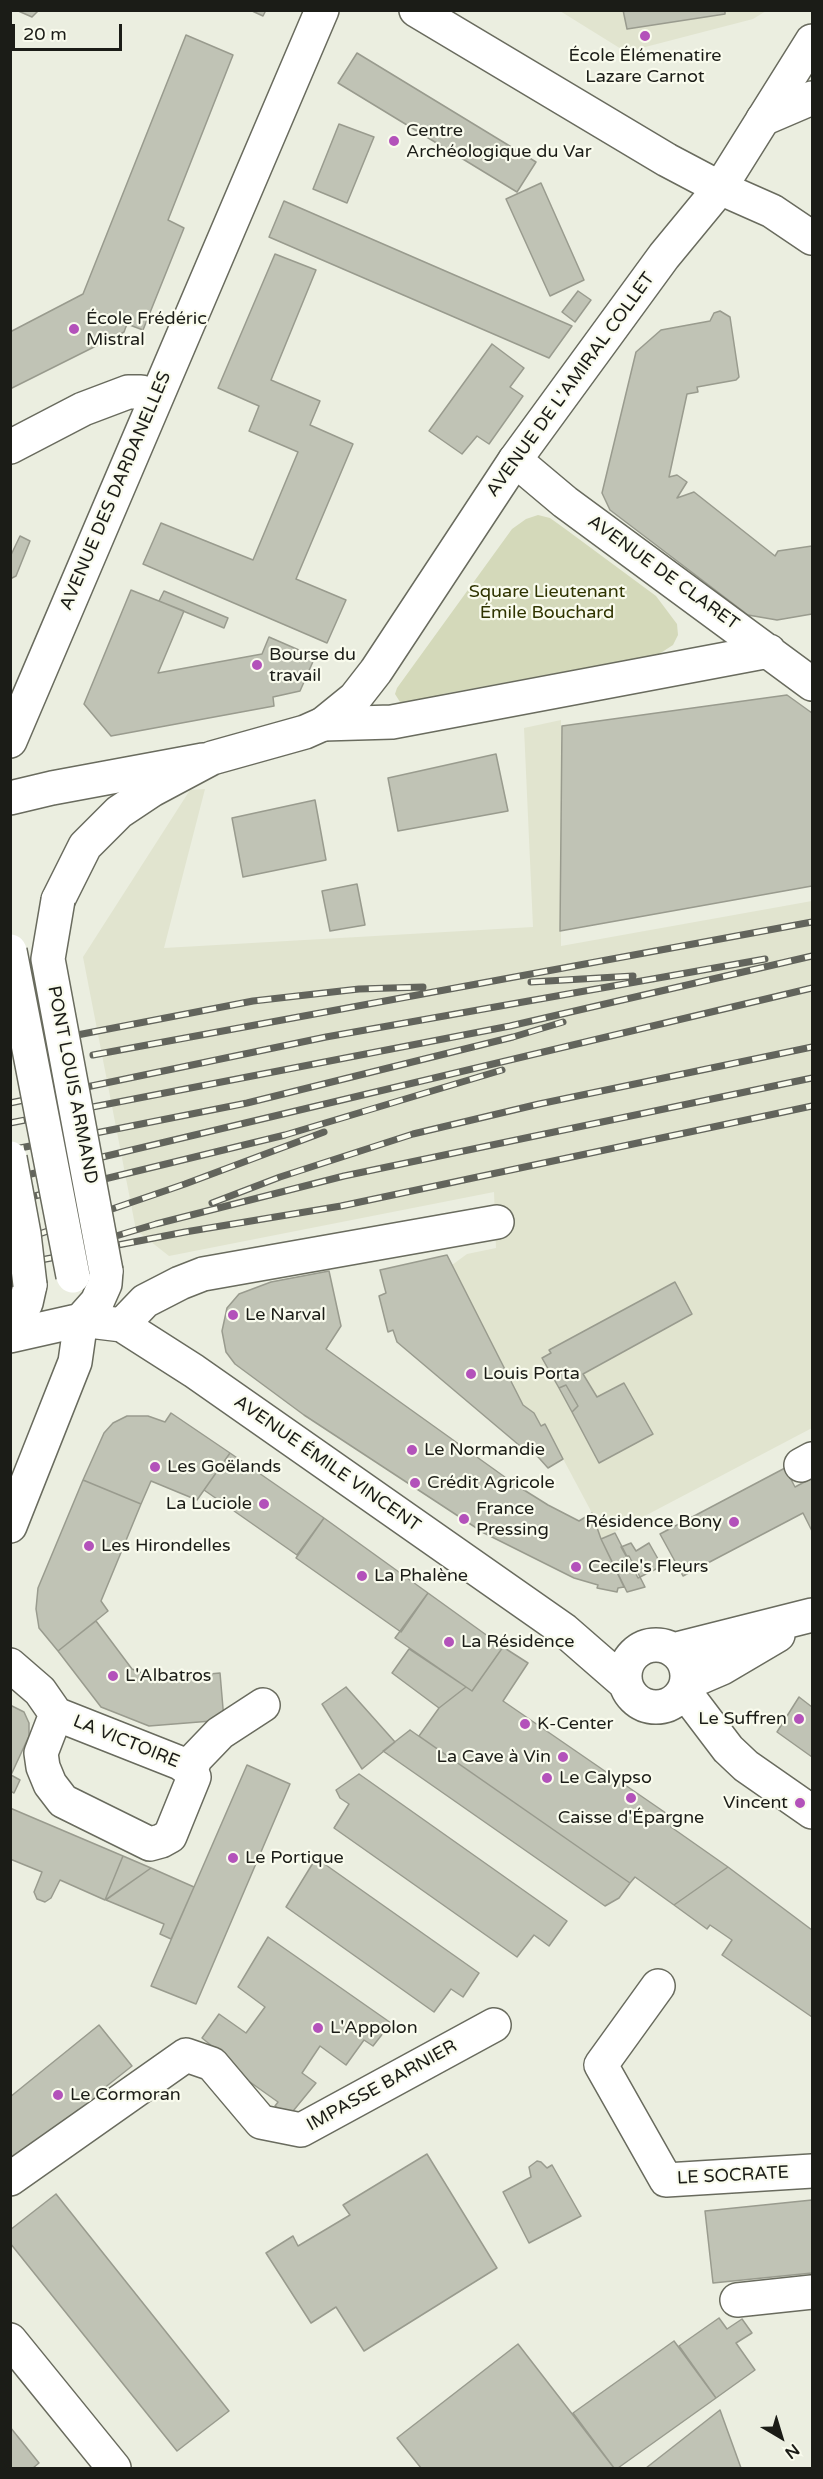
<!DOCTYPE html>
<html>
<head>
<meta charset="utf-8">
<style>
  body { margin:0 }
  #map { position:relative; width:823px; height:2479px; overflow:hidden; background:#ebeee0; font-family:"Varela Round",sans-serif }
  canvas { display:block }
  .frame { position:absolute; inset:0; border:12px solid #1b1c17; pointer-events:none }
  .north { position:absolute; left:751px; top:2407px; width:60px; height:60px; -webkit-text-stroke:4px #f9fbed; paint-order:stroke; rotate:142deg; font-size:16px; font-weight:700; line-height:24px; text-align:center; color:#1b1c17 }
  .north::after { content:''; display:block; margin:auto; width:21px; height:27px; background:#1b1c17; clip-path:polygon(50% 0,100% 100%,50% 72%,0 100%) }
  .scale { position:absolute; left:12px; top:24px; width:110px; height:27px; box-sizing:border-box; border:3px solid #1b1c17; border-top:0; padding-left:8px; font-size:18px; line-height:21px; white-space:nowrap; color:#1b1c17; -webkit-text-stroke:4px #f9fbed; paint-order:stroke }
</style>
</head>
<body>
<div id="map">
<canvas width="823" height="2479"></canvas>
<div class="frame"></div>
<div class="north">N</div>
<div class="scale">20 m</div>
</div>
<script>
const g = document.querySelector('canvas').getContext('2d');
g.lineJoin = 'round';
function fill(path, color) {
  g.fillStyle = color;
  g.fill(path, 'evenodd');
}
function toPath(rows) {
  const path = new Path2D();
  for (const r of rows) {
    if (r.length === 3) {
      path.moveTo(r[0] + r[2], r[1]);
      path.arc(r[0], r[1], r[2], 0, 2 * Math.PI);
      continue;
    }
    path.moveTo(r[0], r[1]);
    for (let i = 2; i < r.length; i += 2) path.lineTo(r[i], r[i + 1]);
  }
  return path;
}
function trace(path, color, width, dash) {
  g.strokeStyle = color;
  g.lineWidth = width;
  g.lineCap = dash ? 'butt' : 'round';
  g.setLineDash(dash || []);
  g.stroke(path);
}
function drawText(font, color, halo, rows, align = 'center') {
  g.font = font + ' "Varela Round",sans-serif';
  g.lineWidth = 4.5;
  g.setLineDash([]);
  g.textBaseline = 'middle';
  g.strokeStyle = halo;
  g.fillStyle = color;
  for (const [text, x, y, turn = 0] of rows) {
    g.save();
    g.translate(x, y);
    g.rotate((+turn || 0) * Math.PI / 180);
    g.textAlign = isNaN(turn) ? turn : align;
    if (halo) g.strokeText(text, 0, 0);
    g.fillText(text, 0, 0);
    g.restore();
  }
}
fill(toPath([
  [560,11,766,11,753,19,626,52],
  [561,720,561,946,812,901,812,1428,601,1539,592,1513,545,1425,541,1426,534,1413,523,1405,452,1265,467,1254,496,1248,494,1192,169,1256,136,1230,83,957,190,790,205,789,164,948,533,927,524,728]
]), '#e1e4cf');
fill(toPath([
  [538,515,550,518,564,528,656,596,677,624,678,635,673,645,659,654,443,694,442,706,410,707,400,702,395,694,397,688,512,529,526,519]
]), '#d4d9ba');
const building = toPath([
  [16,10,39,10,32,17,16,10],
  [250,10,266,10,263,16,250,10],
  [623,10,725,10,725,14,627,29,623,10],
  [186,35,233,55,168,220,184,228,143,330,127,324,124,332,10,389,10,332,83,294,186,35],
  [357,53,536,162,517,192,338,83,357,53],
  [339,124,374,137,347,203,313,189,339,124],
  [541,183,584,280,550,296,506,199,541,183],
  [284,201,572,326,549,358,269,237,284,201],
  [275,254,316,270,271,380,320,401,310,425,353,444,296,579,346,600,327,643,143,564,161,523,253,560,298,452,249,431,259,406,218,388,275,254],
  [578,291,591,300,575,322,562,312,578,291],
  [720,311,730,317,739,377,736,380,697,387,698,392,687,394,669,477,677,475,687,482,677,498,694,492,775,556,778,551,812,546,812,614,777,620,748,615,610,510,602,493,636,352,661,330,710,321,714,313,720,311],
  [492,344,524,368,510,387,523,396,489,444,477,436,462,454,429,431,492,344],
  [20,536,30,541,16,576,10,579,10,557,20,536],
  [131,590,184,611,158,673,262,654,269,637,315,657,300,691,273,697,274,706,111,736,84,704,131,590],
  [164,591,228,618,224,628,159,601,164,591],
  [787,695,812,713,812,886,560,931,562,726,787,695],
  [496,754,508,811,398,831,388,778,496,754],
  [315,800,326,860,243,877,232,818,315,800],
  [357,884,365,925,330,931,322,891,357,884],
  [447,1255,523,1405,534,1413,541,1426,545,1424,563,1459,548,1468,530,1448,526,1451,397,1342,393,1330,388,1332,379,1296,386,1293,380,1270,447,1255],
  [329,1271,341,1326,326,1349,516,1485,548,1505,579,1521,592,1513,601,1539,624,1587,618,1588,617,1592,597,1588,598,1585,574,1578,484,1533,304,1415,235,1364,226,1352,222,1331,227,1308,239,1294,271,1282,329,1271],
  [675,1282,692,1314,583,1374,597,1397,624,1383,653,1434,599,1463,572,1412,578,1406,566,1385,559,1388,542,1358,551,1353,549,1350,675,1282],
  [566,1385,578,1406,572,1412,559,1388,566,1385],
  [171,1413,230,1453,197,1500,151,1481,141,1504,83,1480,104,1433,113,1423,127,1416,148,1416,165,1422,171,1413],
  [230,1453,324,1518,297,1555,204,1490,230,1453],
  [785,1468,795,1487,812,1478,812,1531,803,1513,683,1576,660,1534,785,1468],
  [83,1480,141,1504,101,1601,108,1611,58,1651,39,1628,36,1609,38,1588,83,1480],
  [324,1518,428,1593,401,1632,296,1558,324,1518],
  [615,1533,638,1578,640,1577,645,1587,627,1592,601,1539,615,1533],
  [631,1543,636,1551,649,1543,662,1566,640,1577,629,1556,626,1556,621,1547,631,1543],
  [428,1593,503,1647,472,1691,395,1638,428,1593],
  [96,1621,132,1669,157,1679,220,1673,224,1720,149,1726,101,1707,58,1651,96,1621],
  [503,1647,528,1663,503,1701,676,1820,671,1827,728,1867,674,1905,635,1877,630,1883,419,1736,439,1708,466,1687,472,1691,503,1647],
  [409,1649,466,1687,439,1708,392,1673,409,1649],
  [346,1687,395,1742,362,1769,322,1704,346,1687],
  [799,1697,812,1707,812,1757,777,1732,799,1697],
  [10,1705,24,1712,29,1723,29,1736,11,1775,20,1780,14,1793,10,1791,10,1705],
  [410,1730,630,1883,619,1898,605,1906,383,1751,410,1730],
  [247,1765,290,1784,196,2004,151,1986,247,1765],
  [359,1774,567,1921,549,1946,534,1935,517,1957,334,1828,349,1804,340,1798,336,1790,359,1774],
  [10,1808,123,1856,105,1900,60,1880,51,1898,45,1902,37,1899,34,1892,42,1872,10,1859,10,1808],
  [123,1856,151,1868,105,1900,123,1856],
  [316,1858,479,1973,463,1997,451,1989,434,2012,286,1907,316,1858],
  [728,1867,812,1930,812,2017,722,1955,732,1940,710,1925,707,1929,674,1905,728,1867],
  [151,1868,194,1887,171,1939,160,1934,164,1924,106,1900,151,1868],
  [268,1937,391,2023,373,2046,364,2040,346,2065,320,2046,302,2073,316,2083,289,2116,275,2106,278,2102,219,2060,223,2055,202,2038,219,2014,246,2033,265,2007,238,1987,268,1937],
  [99,2025,132,2066,103,2089,105,2092,80,2113,78,2110,10,2165,10,2097,99,2025],
  [427,2154,497,2268,364,2351,336,2307,311,2323,266,2253,293,2236,298,2246,350,2215,343,2205,427,2154],
  [537,2161,541,2162,547,2168,552,2165,581,2216,529,2243,503,2192,531,2177,529,2167,537,2161],
  [56,2194,229,2411,177,2451,10,2243,10,2230,56,2194],
  [812,2200,812,2273,713,2283,705,2211,812,2200],
  [719,2318,727,2329,742,2319,752,2333,736,2343,755,2370,716,2398,679,2346,719,2318],
  [674,2341,716,2398,618,2468,614,2468,573,2413,674,2341],
  [518,2344,614,2468,421,2468,397,2438,518,2344],
  [720,2410,741,2468,646,2468,720,2410],
  [10,2427,39,2463,33,2468,10,2468,10,2427]
]);
fill(building, '#c0c3b5');
trace(building, '#999b8e', 1.5);
const minor = toPath([
  [416,10,667,160,720,188,772,211,812,238],
  [763,119,812,98],
  [10,447,83,409,128,392,141,392,156,396],
  [515,460,565,502,812,684],
  [323,724,392,722,769,651],
  [10,798,52,788,203,760],
  [122,1325,145,1301,180,1283,203,1274,497,1222],
  [801,1465,812,1459],
  [10,1526,75,1362,81,1320,122,1325,194,1371,564,1630,626,1684],
  [656,1676,31],
  [673,1650,812,1615],
  [10,1665,40,1691,56,1714],
  [687,1683,722,1668,778,1635],
  [684,1691,728,1749,746,1766,812,1812],
  [56,1714,180,1763,191,1771,194,1777,170,1836,161,1841,150,1844,63,1801,50,1784,43,1767,41,1753,56,1714],
  [191,1771,195,1759,220,1733,263,1705],
  [658,1986,601,2065,666,2180,812,2171],
  [10,2179,186,2055,212,2064,261,2122,301,2130,494,2025],
  [737,2300,812,2292],
  [10,2340,114,2468]
]);
const major = toPath([
  [10,741,322,10],
  [58,900,85,846,119,812,152,790,212,758,305,732,323,724,355,698,376,671,515,460,664,256,720,188,812,41],
  [10,1319,26,1303,30,1285],
  [10,1336,81,1320,97,1302,105,1284,106,1271]
]);
trace(minor, '#696b5e', 36);
trace(major, '#696b5e', 36);
trace(minor, '#fff', 33);
trace(major, '#fff', 33);
const rail = toPath([
  [531,982,633,976],
  [10,1048,253,1001,359,989,423,987],
  [93,1055,812,922],
  [10,1103,326,1037,765,959],
  [10,1123,510,1026,812,956],
  [10,1150,247,1103,513,1037,563,1022],
  [10,1179,812,988],
  [10,1202,285,1135,502,1070],
  [212,1203,280,1177,413,1134,539,1104,812,1047],
  [96,1242,156,1224,344,1176,812,1078],
  [10,1244,185,1184,324,1132],
  [10,1266,185,1232,341,1206,812,1106]
]);
trace(rail, '#62645c', 7);
trace(rail, '#f9fbed', 4.5, [14]);
const majorBridge = toPath([
  [58,900,48,959,106,1271],
  [10,951,73,1276],
  [10,1158,24,1234,30,1285]
]);
trace(majorBridge, '#696b5e', 36, []);
trace(majorBridge, '#fff', 33);
for (const [x, y, r, color] of [
  [645,36,6,"#b352ba"],
  [394,141,6,"#b352ba"],
  [74,329,6,"#b352ba"],
  [257,665,6,"#b352ba"],
  [233,1315,6,"#b352ba"],
  [471,1374,6,"#b352ba"],
  [412,1450,6,"#b352ba"],
  [155,1467,6,"#b352ba"],
  [415,1483,6,"#b352ba"],
  [264,1504,6,"#b352ba"],
  [464,1519,6,"#b352ba"],
  [734,1522,6,"#b352ba"],
  [89,1546,6,"#b352ba"],
  [576,1567,6,"#b352ba"],
  [362,1576,6,"#b352ba"],
  [449,1642,6,"#b352ba"],
  [113,1676,6,"#b352ba"],
  [799,1719,6,"#b352ba"],
  [525,1724,6,"#b352ba"],
  [563,1757,6,"#b352ba"],
  [547,1778,6,"#b352ba"],
  [631,1798,6,"#b352ba"],
  [800,1803,6,"#b352ba"],
  [233,1858,6,"#b352ba"],
  [318,2028,6,"#b352ba"],
  [58,2095,6,"#b352ba"]
]) {
  const dot = new Path2D();
  dot.arc(x, y, r, 0, 2 * Math.PI);
  g.fillStyle = color;
  g.fill(dot);
  trace(dot, '#f9fbed', 2);
}
drawText('18px', '#1b1c17', '#f9fbed', [
  ["École Élémenatire",645,56,"center"],
  ["Lazare Carnot",645,77,"center"],
  ["Centre",406,131],
  ["Archéologique du Var",406,152],
  ["École Frédéric",86,319],
  ["Mistral",86,340],
  ["Bourse du",269,655],
  ["travail",269,676],
  ["Le Narval",245,1315],
  ["Louis Porta",483,1374],
  ["Le Normandie",424,1450],
  ["Les Goëlands",167,1467],
  ["Crédit Agricole",427,1483],
  ["La Luciole",252,1504,"right"],
  ["France",476,1509],
  ["Pressing",476,1530],
  ["Résidence Bony",722,1522,"right"],
  ["Les Hirondelles",101,1546],
  ["Cecile's Fleurs",588,1567],
  ["La Phalène",374,1576],
  ["La Résidence",461,1642],
  ["L'Albatros",125,1676],
  ["Le Suffren",787,1719,"right"],
  ["K-Center",537,1724],
  ["La Cave à Vin",551,1757,"right"],
  ["Le Calypso",559,1778],
  ["Vincent",788,1803,"right"],
  ["Caisse d'Épargne",631,1818,"center"],
  ["Le Portique",245,1858],
  ["L'Appolon",330,2028],
  ["Le Cormoran",70,2095]
], 'left');
drawText('18px', '#1b1c17', '#f9fbed', [
  ["AVENUE DE L'AMIRAL COLLET",571,385,-54],
  ["AVENUE DES DARDANELLES",116,491,-67],
  ["AVENUE DE CLARET",663,573,36],
  ["PONT LOUIS ARMAND",72,1085,79],
  ["AVENUE ÉMILE VINCENT",327,1464,35],
  ["LA VICTOIRE",126,1742,22],
  ["IMPASSE BARNIER",382,2086,-29],
  ["LE SOCRATE",733,2176,-3]
]);
drawText('18px', '#2f3400', '#f9fbed', [
  ["Square Lieutenant",547,592],
  ["Émile Bouchard",547,613]
]);
</script>
</body>
</html>
